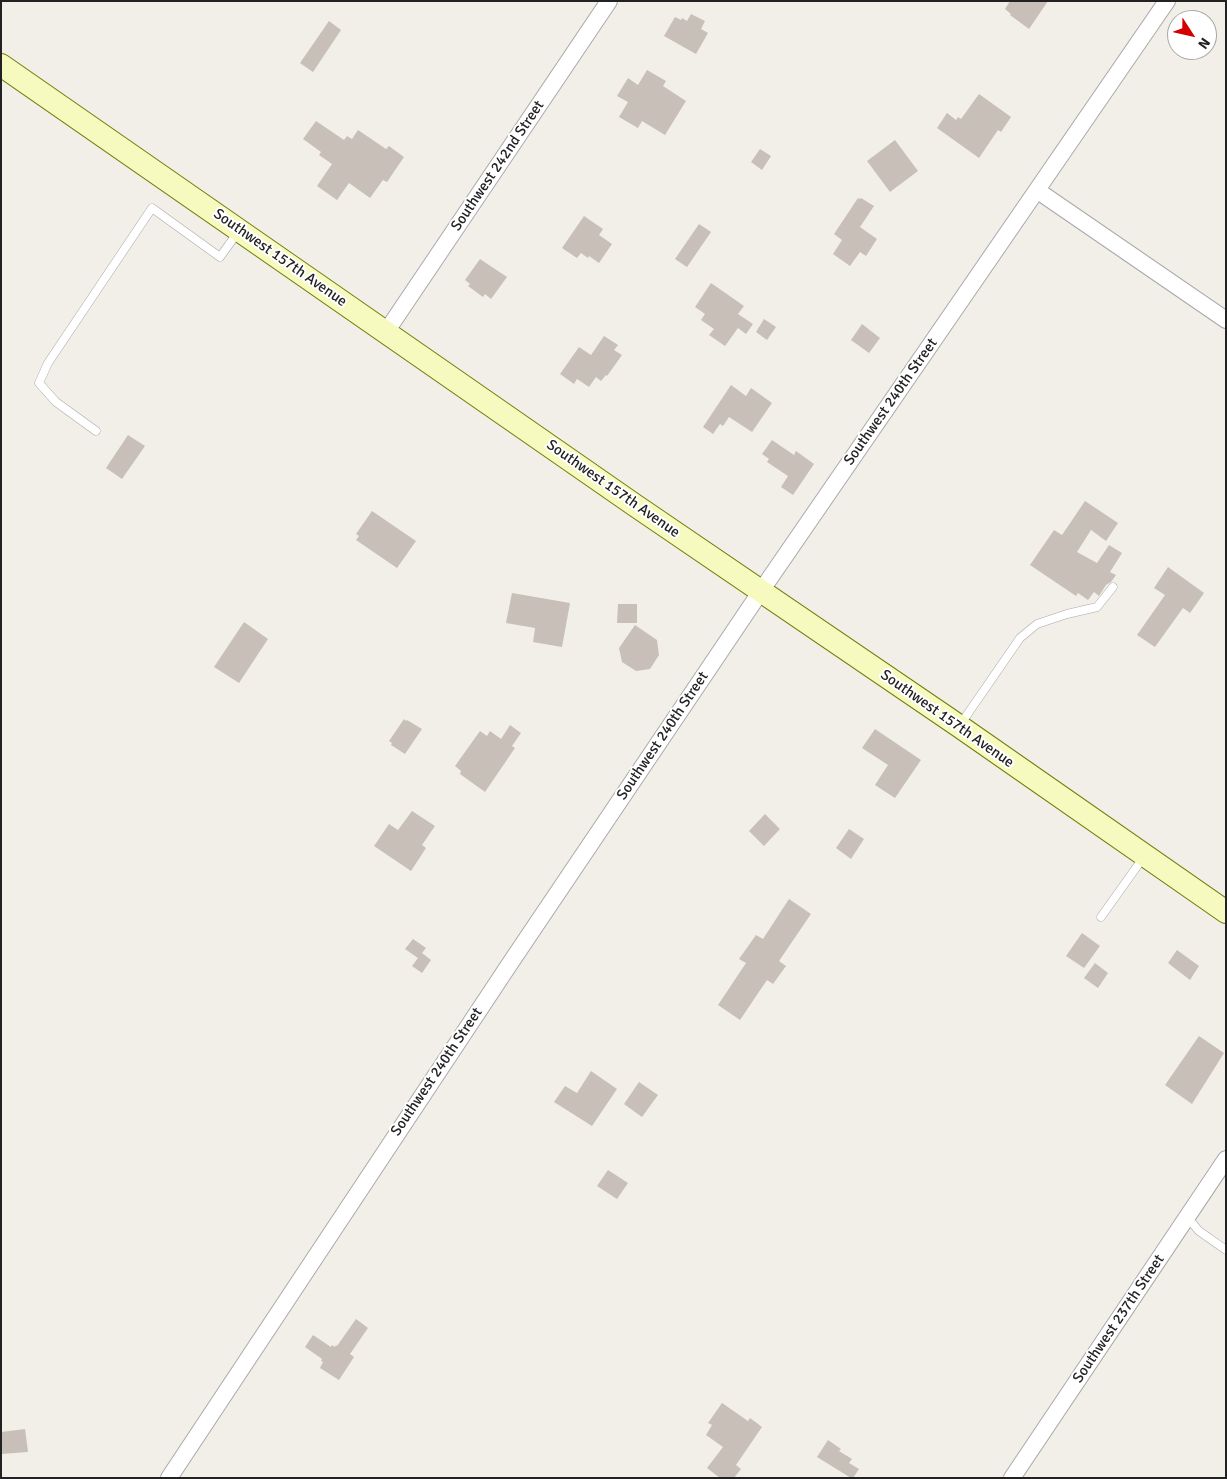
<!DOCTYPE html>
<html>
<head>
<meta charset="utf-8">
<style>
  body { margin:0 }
  #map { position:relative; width:1227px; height:1479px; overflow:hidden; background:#f2efe9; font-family:Signika,sans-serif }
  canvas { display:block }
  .frame { position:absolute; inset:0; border:2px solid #222; pointer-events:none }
  .north { position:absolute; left:1167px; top:10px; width:50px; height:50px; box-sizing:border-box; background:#fff; border:1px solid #a7a7a7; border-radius:50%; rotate:125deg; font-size:14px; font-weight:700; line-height:20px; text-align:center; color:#222 }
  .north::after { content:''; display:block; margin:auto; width:18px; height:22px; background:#d40000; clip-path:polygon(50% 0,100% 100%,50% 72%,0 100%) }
</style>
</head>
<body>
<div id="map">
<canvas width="1227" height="1479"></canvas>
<div class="frame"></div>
<div class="north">N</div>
</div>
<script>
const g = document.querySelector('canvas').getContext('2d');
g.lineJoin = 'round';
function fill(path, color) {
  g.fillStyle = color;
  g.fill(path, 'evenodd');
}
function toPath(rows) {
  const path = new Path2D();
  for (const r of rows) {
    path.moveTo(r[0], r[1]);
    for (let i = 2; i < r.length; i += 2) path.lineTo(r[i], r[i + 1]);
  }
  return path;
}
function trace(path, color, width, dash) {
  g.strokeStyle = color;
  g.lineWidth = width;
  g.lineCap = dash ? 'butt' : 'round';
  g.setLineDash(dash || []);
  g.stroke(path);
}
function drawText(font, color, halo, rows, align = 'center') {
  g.font = font + ' Signika,sans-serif';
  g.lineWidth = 4;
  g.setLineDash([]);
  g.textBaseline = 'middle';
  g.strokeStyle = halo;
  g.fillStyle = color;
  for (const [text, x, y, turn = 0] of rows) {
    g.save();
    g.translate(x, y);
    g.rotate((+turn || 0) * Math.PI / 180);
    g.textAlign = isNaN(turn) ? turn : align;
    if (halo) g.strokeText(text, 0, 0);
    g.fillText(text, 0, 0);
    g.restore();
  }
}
fill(toPath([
  [1010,1,1048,1,1029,29,1010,15,1011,14,1005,9],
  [691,14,705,21,701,29,708,33,696,54,664,36,675,17,681,20,682,18,687,21],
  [329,21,341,30,313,72,300,63],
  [647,70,666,81,663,86,686,101,665,135,642,121,638,128,619,117,628,102,617,96,628,78,638,85],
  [979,94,1011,117,1001,132,998,130,979,158,937,128,947,113,956,120,958,117,961,119],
  [316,121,344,140,347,136,352,139,358,130,386,149,389,146,404,157,387,182,383,180,370,198,349,183,337,200,317,186,332,164,319,155,321,152,303,139],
  [895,140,918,171,890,192,867,161],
  [760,149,771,156,762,170,751,162],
  [858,198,860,199,861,198,874,206,860,227,877,239,866,256,860,252,850,266,833,254,842,240,834,234],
  [584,216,603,229,599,235,612,244,599,263,589,256,588,258,581,253,577,258,562,248],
  [699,224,711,232,687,267,675,259],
  [480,259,507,277,491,299,485,294,483,297,468,286,470,284,465,280],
  [711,283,744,306,738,314,753,324,746,334,738,328,725,346,709,335,714,329,701,320,705,314,695,307],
  [764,319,776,327,767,340,756,332],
  [862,324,880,338,869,353,851,340],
  [604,336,618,345,614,350,622,355,607,376,606,375,601,381,596,377,589,387,577,379,574,384,560,374,579,347,591,355],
  [731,385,746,396,751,388,772,403,752,432,729,417,723,426,720,424,713,434,703,427],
  [128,435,145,446,122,479,106,468],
  [772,440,794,455,796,451,814,464,793,495,781,487,788,476,767,462,769,459,762,454],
  [1085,501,1118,523,1106,541,1091,530,1077,552,1097,563,1109,545,1122,553,1110,572,1116,575,1111,582,1106,585,1099,596,1094,592,1088,600,1078,593,1076,596,1030,565,1054,530,1062,535],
  [372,511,416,541,397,568,356,540,359,536,356,534],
  [1168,567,1204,593,1190,613,1183,608,1155,647,1137,635,1165,595,1154,588],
  [512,593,570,603,562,647,533,642,535,628,506,623],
  [618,604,637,604,637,623,617,623],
  [244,622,268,639,239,683,214,667],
  [635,625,657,640,659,655,650,669,636,671,622,662,619,648],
  [404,719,406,721,407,720,422,729,405,754,391,745,392,743,389,741],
  [510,725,521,733,512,746,515,748,485,792,460,774,461,771,455,766,480,731,487,736,490,731,501,739],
  [875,729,921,760,895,798,875,785,888,765,862,748],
  [412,811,435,826,422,845,426,848,411,871,374,846,389,824,398,830],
  [765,814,780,829,764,846,749,831],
  [849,829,864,839,851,859,836,848],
  [789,899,811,914,779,961,786,966,773,984,767,980,740,1020,718,1005,746,963,739,959,756,935,763,939],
  [1082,933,1100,946,1084,968,1066,956],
  [413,939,426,948,422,953,431,960,422,973,412,966,418,958,405,949],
  [1177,950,1199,966,1190,980,1168,963],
  [1095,963,1108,973,1098,988,1084,978],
  [1199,1036,1224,1053,1192,1104,1165,1085],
  [591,1071,617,1089,592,1126,554,1102,565,1086,577,1093],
  [639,1082,658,1095,642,1117,624,1104],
  [608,1170,628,1183,617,1199,597,1186],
  [356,1319,368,1328,350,1354,354,1357,339,1380,320,1368,323,1362,321,1361,322,1359,305,1347,313,1335,331,1347,332,1345,335,1347,336,1345,337,1346],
  [722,1403,748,1421,750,1418,762,1427,736,1465,741,1469,734,1478,720,1478,707,1468,723,1447,706,1435,712,1425,708,1423],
  [25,1429,28,1452,1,1454,1,1432],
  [828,1440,841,1449,839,1451,852,1459,849,1463,859,1469,853,1478,851,1478,817,1457]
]), '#c7bfb8');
const lane = toPath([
  [96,431,56,402,39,383,48,363,152,208,220,257,238,232],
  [960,725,1020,638,1037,624,1067,614,1097,607,1113,587],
  [1101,917,1143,858],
  [1187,1217,1199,1231,1226,1250]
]);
const street = toPath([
  [1038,191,1226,320],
  [386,332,609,1],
  [169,1478,511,962,761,591,1167,1],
  [1012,1478,1226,1159]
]);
const secondary = toPath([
  [1,65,636,506,959,726,1226,912]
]);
trace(lane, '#a9a9a9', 9);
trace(street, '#a9a9a9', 18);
trace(secondary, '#707d05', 24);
trace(lane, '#fff', 8);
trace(street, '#fff', 16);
trace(secondary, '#f7fabf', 22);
drawText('15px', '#222', '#fff', [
  ["Southwest 242nd Street",498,166,-56],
  ["Southwest 157th Avenue",280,258,35],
  ["Southwest 240th Street",891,402,-55],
  ["Southwest 157th Avenue",613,489,35],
  ["Southwest 157th Avenue",947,719,35],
  ["Southwest 240th Street",663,736,-56],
  ["Southwest 240th Street",437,1072,-56],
  ["Southwest 237th Street",1119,1319,-56]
]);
</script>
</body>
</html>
